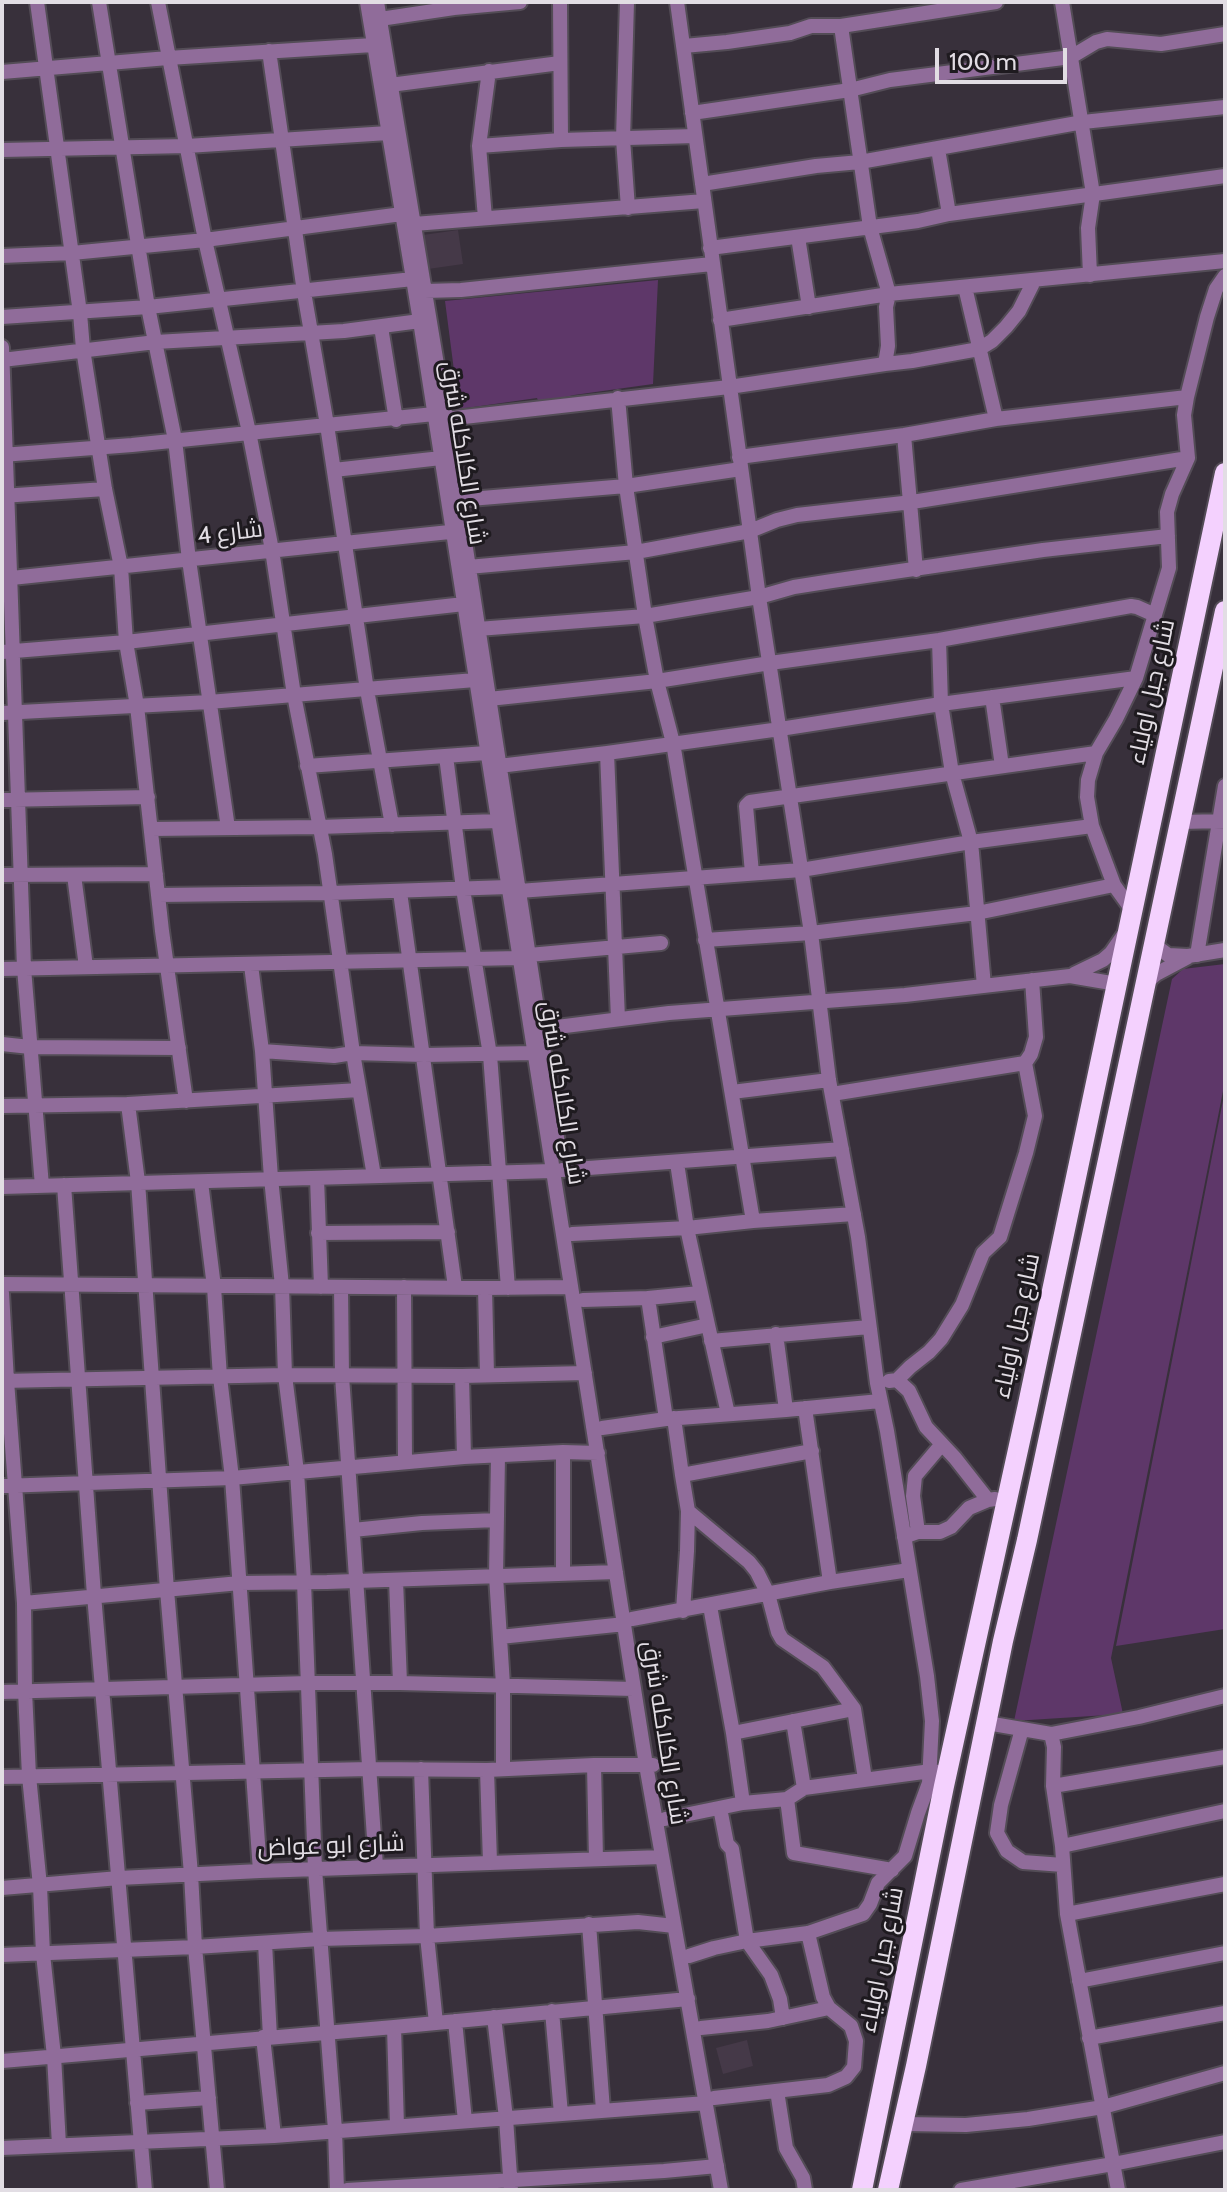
<!DOCTYPE html>
<html>
<head>
<meta charset="utf-8">
<style>
  body { margin:0 }
  #map { position:relative; width:1227px; height:2192px; overflow:hidden; background:#38303b; font-family:Cabin,sans-serif }
  canvas { display:block }
  .frame { position:absolute; inset:0; border:4px solid #e2dde4; pointer-events:none }
  .scale { position:absolute; left:935px; top:48px; width:132px; height:36px; box-sizing:border-box; border:4px solid #e2dde4; border-top:0; padding-left:10px; font-size:24px; line-height:28px; white-space:nowrap; color:#e2dde4; -webkit-text-stroke:6px #1e1a1f; paint-order:stroke }
</style>
</head>
<body>
<div id="map">
<canvas width="1227" height="2192"></canvas>
<div class="frame"></div>
<div class="scale">100 m</div>
</div>
<script>
const g = document.querySelector('canvas').getContext('2d');
g.lineJoin = 'round';
function fill(path, color) {
  g.fillStyle = color;
  g.fill(path, 'evenodd');
}
function toPath(rows) {
  const path = new Path2D();
  for (const r of rows) {
    path.moveTo(r[0], r[1]);
    for (let i = 2; i < r.length; i += 2) path.lineTo(r[i], r[i + 1]);
  }
  return path;
}
function trace(path, color, width, dash) {
  g.strokeStyle = color;
  g.lineWidth = width;
  g.lineCap = dash ? 'butt' : 'round';
  g.setLineDash(dash || []);
  g.stroke(path);
}
function drawText(font, color, halo, rows, align = 'center') {
  g.font = font + ' Cabin,Cairo,sans-serif';
  g.lineWidth = 6;
  g.setLineDash([]);
  g.textBaseline = 'middle';
  g.strokeStyle = halo;
  g.fillStyle = color;
  for (const [text, x, y, turn = 0] of rows) {
    g.save();
    g.translate(x, y);
    g.rotate((+turn || 0) * Math.PI / 180);
    g.textAlign = isNaN(turn) ? turn : align;
    if (halo) g.strokeText(text, 0, 0);
    g.fillText(text, 0, 0);
    g.restore();
  }
}
fill(toPath([
  [458,230,463,264,428,269,423,235],
  [747,2040,753,2066,723,2074,716,2048]
]), '#453948');
fill(toPath([
  [658,280,653,384,574,395,539,403,537,398,459,409,445,301],
  [1225,964,1225,1081,1111,1658,1123,1714,1014,1721,1172,979,1183,969],
  [1225,1090,1225,1629,1116,1646]
]), '#5e3769');
const minor = toPath([
  [37,2,80,313,83,349,105,489,121,567,126,642,137,706,162,931,186,1101],
  [99,2,148,307,175,440,189,560,228,828],
  [158,2,205,240,249,432,272,550,294,695,325,854,353,1053,374,1176],
  [367,2,420,321,646,1765,721,2190],
  [377,2,446,419,558,1144],
  [560,2,561,140],
  [627,2,623,139,628,208],
  [677,2,759,597,811,933,829,1080,858,1237,877,1383,887,1431,927,1676,932,1721,929,1783,918,1813,905,1856,878,1883,870,1904,863,1914,808,1933,747,1941,714,1948,689,1956],
  [1062,2,1093,194,1088,228,1090,275],
  [380,19,454,8,520,2],
  [841,26,870,227,889,294,886,307,888,346,885,364],
  [684,46,727,42,790,33,811,26,841,26,996,2],
  [269,51,304,292,327,425,367,690,392,825],
  [2,72,168,58,373,45],
  [390,85,560,63],
  [692,113,850,90,890,80,1071,57,1096,42,1107,39,1161,44,1225,34],
  [479,146,561,140,695,136],
  [938,149,949,214],
  [2,150,187,146,388,133],
  [702,184,816,166,860,162,1083,122,1225,107],
  [485,218,479,146,489,71],
  [414,224,704,201],
  [798,237,809,307],
  [710,248,918,221,949,214,1225,176],
  [2,256,72,253,205,240,402,214],
  [965,287,996,419],
  [425,291,461,290,712,264],
  [2,317,148,307,413,279],
  [720,320,889,294,1225,261],
  [381,327,396,420],
  [2,347,24,968,42,1186],
  [2,360,156,342,344,331,420,321],
  [618,398,626,486,645,616,657,681,673,743,753,1221],
  [446,419,729,387,885,364,912,361,979,349,992,341,1006,327,1019,311,1034,281],
  [904,435,916,570],
  [2,455,132,445,434,414],
  [739,457,904,435,996,419,1187,397],
  [334,470,441,458],
  [2,496,105,489],
  [458,500,626,486,741,469],
  [468,567,636,552,750,531,777,520,797,515,912,502,1188,458],
  [2,579,459,531],
  [478,629,645,616,759,597,794,587,832,581,1043,550,1168,536],
  [939,640,941,704,952,773,971,842,984,986],
  [2,652,126,642,464,604],
  [992,697,1002,766],
  [489,699,657,681,770,663,939,640,1131,606,1137,607,1155,615],
  [2,713,209,702,475,680],
  [607,753,618,1019],
  [446,756,463,889,490,1055,508,1288],
  [307,766,486,753],
  [499,766,607,753,780,729,941,704,1136,678],
  [2,800,148,797],
  [1180,822,1225,821],
  [151,829,319,827,498,821],
  [752,873,746,806,750,802,1096,753],
  [2,875,156,874],
  [74,875,86,967],
  [519,891,801,870,971,842,1092,826],
  [400,892,455,1287],
  [158,895,331,893,508,887],
  [1132,910,1114,885,1092,826,1087,797,1088,780,1096,753,1116,719,1136,678,1169,568,1167,512,1172,494,1188,458,1184,415,1187,397,1207,317,1216,289,1225,276],
  [705,940,811,933,977,913,1114,885],
  [1153,944,1168,955,1188,956,1225,950],
  [529,955,661,943],
  [1197,955,1225,786],
  [251,965,262,1051,271,1178,282,1286,285,1375,297,1472,304,1582,315,1869,335,2130,337,2190],
  [2,969,519,958],
  [1074,974,1103,960,1111,953,1125,933],
  [1145,984,1156,974,1188,957],
  [541,1029,669,1013,905,995,1070,976,1117,984],
  [2,1044,30,1047,179,1048],
  [262,1051,334,1056,353,1053,424,1055,534,1053],
  [732,1092,829,1080],
  [832,1094,1025,1063],
  [128,1104,138,1182,167,1590,191,1874,195,1947,217,2190],
  [2,1106,128,1104,359,1090],
  [677,1163,687,1228,708,1325],
  [562,1170,842,1149],
  [317,1178,321,1287],
  [201,1182,214,1287,220,1377,232,1478,260,1871],
  [64,1185,94,1595,145,2190],
  [2,1187,552,1171],
  [318,1233,448,1232],
  [572,1234,687,1228,753,1221,854,1214],
  [2,1284,485,1288,570,1287],
  [341,1287,342,1376,376,1866],
  [404,1287,405,1462],
  [485,1288,487,1375],
  [2,1293,7,1381,24,1603,25,1691,29,1776,40,1886,43,1954,54,2056,59,2145],
  [648,1298,666,1419],
  [583,1300,648,1298,700,1293],
  [776,1334,786,1410],
  [653,1337,708,1325,728,1414],
  [711,1341,869,1327],
  [462,1376,464,1457],
  [897,1380,910,1367,929,1352,941,1339,962,1305,983,1253,1000,1237,1026,1153,1035,1116,1025,1063,1031,1054,1036,1037,1032,980],
  [2,1381,285,1375,462,1376,585,1373],
  [889,1381,897,1380,909,1391,926,1427,955,1458,988,1500],
  [805,1408,830,1582],
  [674,1418,682,1475,812,1451],
  [602,1428,666,1419,786,1410,880,1401],
  [498,1456,496,1576,503,1685,503,1768],
  [682,1475,688,1511,687,1551,683,1611],
  [2,1486,232,1478,464,1457,563,1452,598,1453],
  [688,1511,749,1562,757,1572,768,1594,778,1632,782,1639,823,1667,854,1709,865,1779],
  [353,1530,422,1523,497,1520],
  [918,1532,913,1496,915,1476,942,1444],
  [904,1537,918,1532,940,1532,951,1527,969,1508,988,1500,995,1499],
  [563,1573,563,1452],
  [396,1580,400,1683],
  [24,1603,240,1583,327,1582,616,1572],
  [710,1606,733,1733,743,1803],
  [632,1619,830,1582,909,1570],
  [500,1637,625,1624],
  [2,1692,308,1683,400,1683,634,1689],
  [793,1721,804,1788],
  [987,1723,1051,1734,1139,1717,1225,1696],
  [1022,1729,1001,1805,997,1833,1007,1851,1023,1862,1063,1865],
  [733,1733,854,1709],
  [1051,1734,1054,1747,1053,1786,1062,1846,1067,1914,1118,2190],
  [594,1765,596,1859],
  [421,1769,427,1936,436,2023],
  [487,1770,490,1862],
  [2,1777,370,1769,487,1770,594,1765,653,1765],
  [1053,1786,1225,1757],
  [787,1799,794,1853,892,1870],
  [720,1808,727,1844,732,1849,747,1941,771,1975,780,1999,783,2018],
  [665,1819,743,1803,787,1799,804,1788,931,1771,938,1772],
  [1062,1846,1225,1811],
  [2,1888,119,1878,260,1871,662,1857],
  [1067,1914,1225,1884],
  [589,1924,603,2110],
  [265,1943,270,2037],
  [2,1955,195,1947,320,1939,427,1936,638,1922,674,1926],
  [1079,1981,1225,1953],
  [552,2011,561,2114],
  [494,2017,506,2118,511,2190],
  [455,2021,465,2121],
  [394,2027,397,2126],
  [701,2028,768,2021,829,2008],
  [263,2037,274,2136],
  [1089,2038,1225,2013],
  [2,2061,394,2027,688,1999],
  [777,2091,786,2148,803,2178,805,2190],
  [714,2098,828,2085,846,2077,854,2067,856,2041,851,2026,829,2008,823,1997,808,1933],
  [137,2103,209,2098],
  [904,2124,966,2125,1028,2119,1103,2107,1225,2073],
  [2,2148,274,2136,706,2103],
  [347,2190,664,2171,717,2166],
  [961,2190,1113,2164,1225,2142]
]);
const highway = toPath([
  [862,2190,944,1786,1027,1409,1225,473],
  [888,2190,916,2066,1003,1641,1027,1540,1225,611]
]);
trace(minor, '#534c56', 18);
trace(highway, '#534c56', 24);
trace(minor, '#906c9a', 14);
trace(highway, '#f4d1fe', 20);
drawText('24px', '#e2dde4', '#1e1a1f', [
  ["شارع الكلاكله شرق",463,453,81],
  ["شارع 4",230,533,-7],
  ["شارع جبل اولياء",1152,692,-78],
  ["شارع الكلاكله شرق",562,1093,81],
  ["شارع جبل اولياء",1017,1326,-78],
  ["شارع الكلاكله شرق",664,1733,81],
  ["شارع ابو عواض",331,1846,-2],
  ["شارع جبل اولياء",882,1960,-79]
]);
</script>
</body>
</html>
